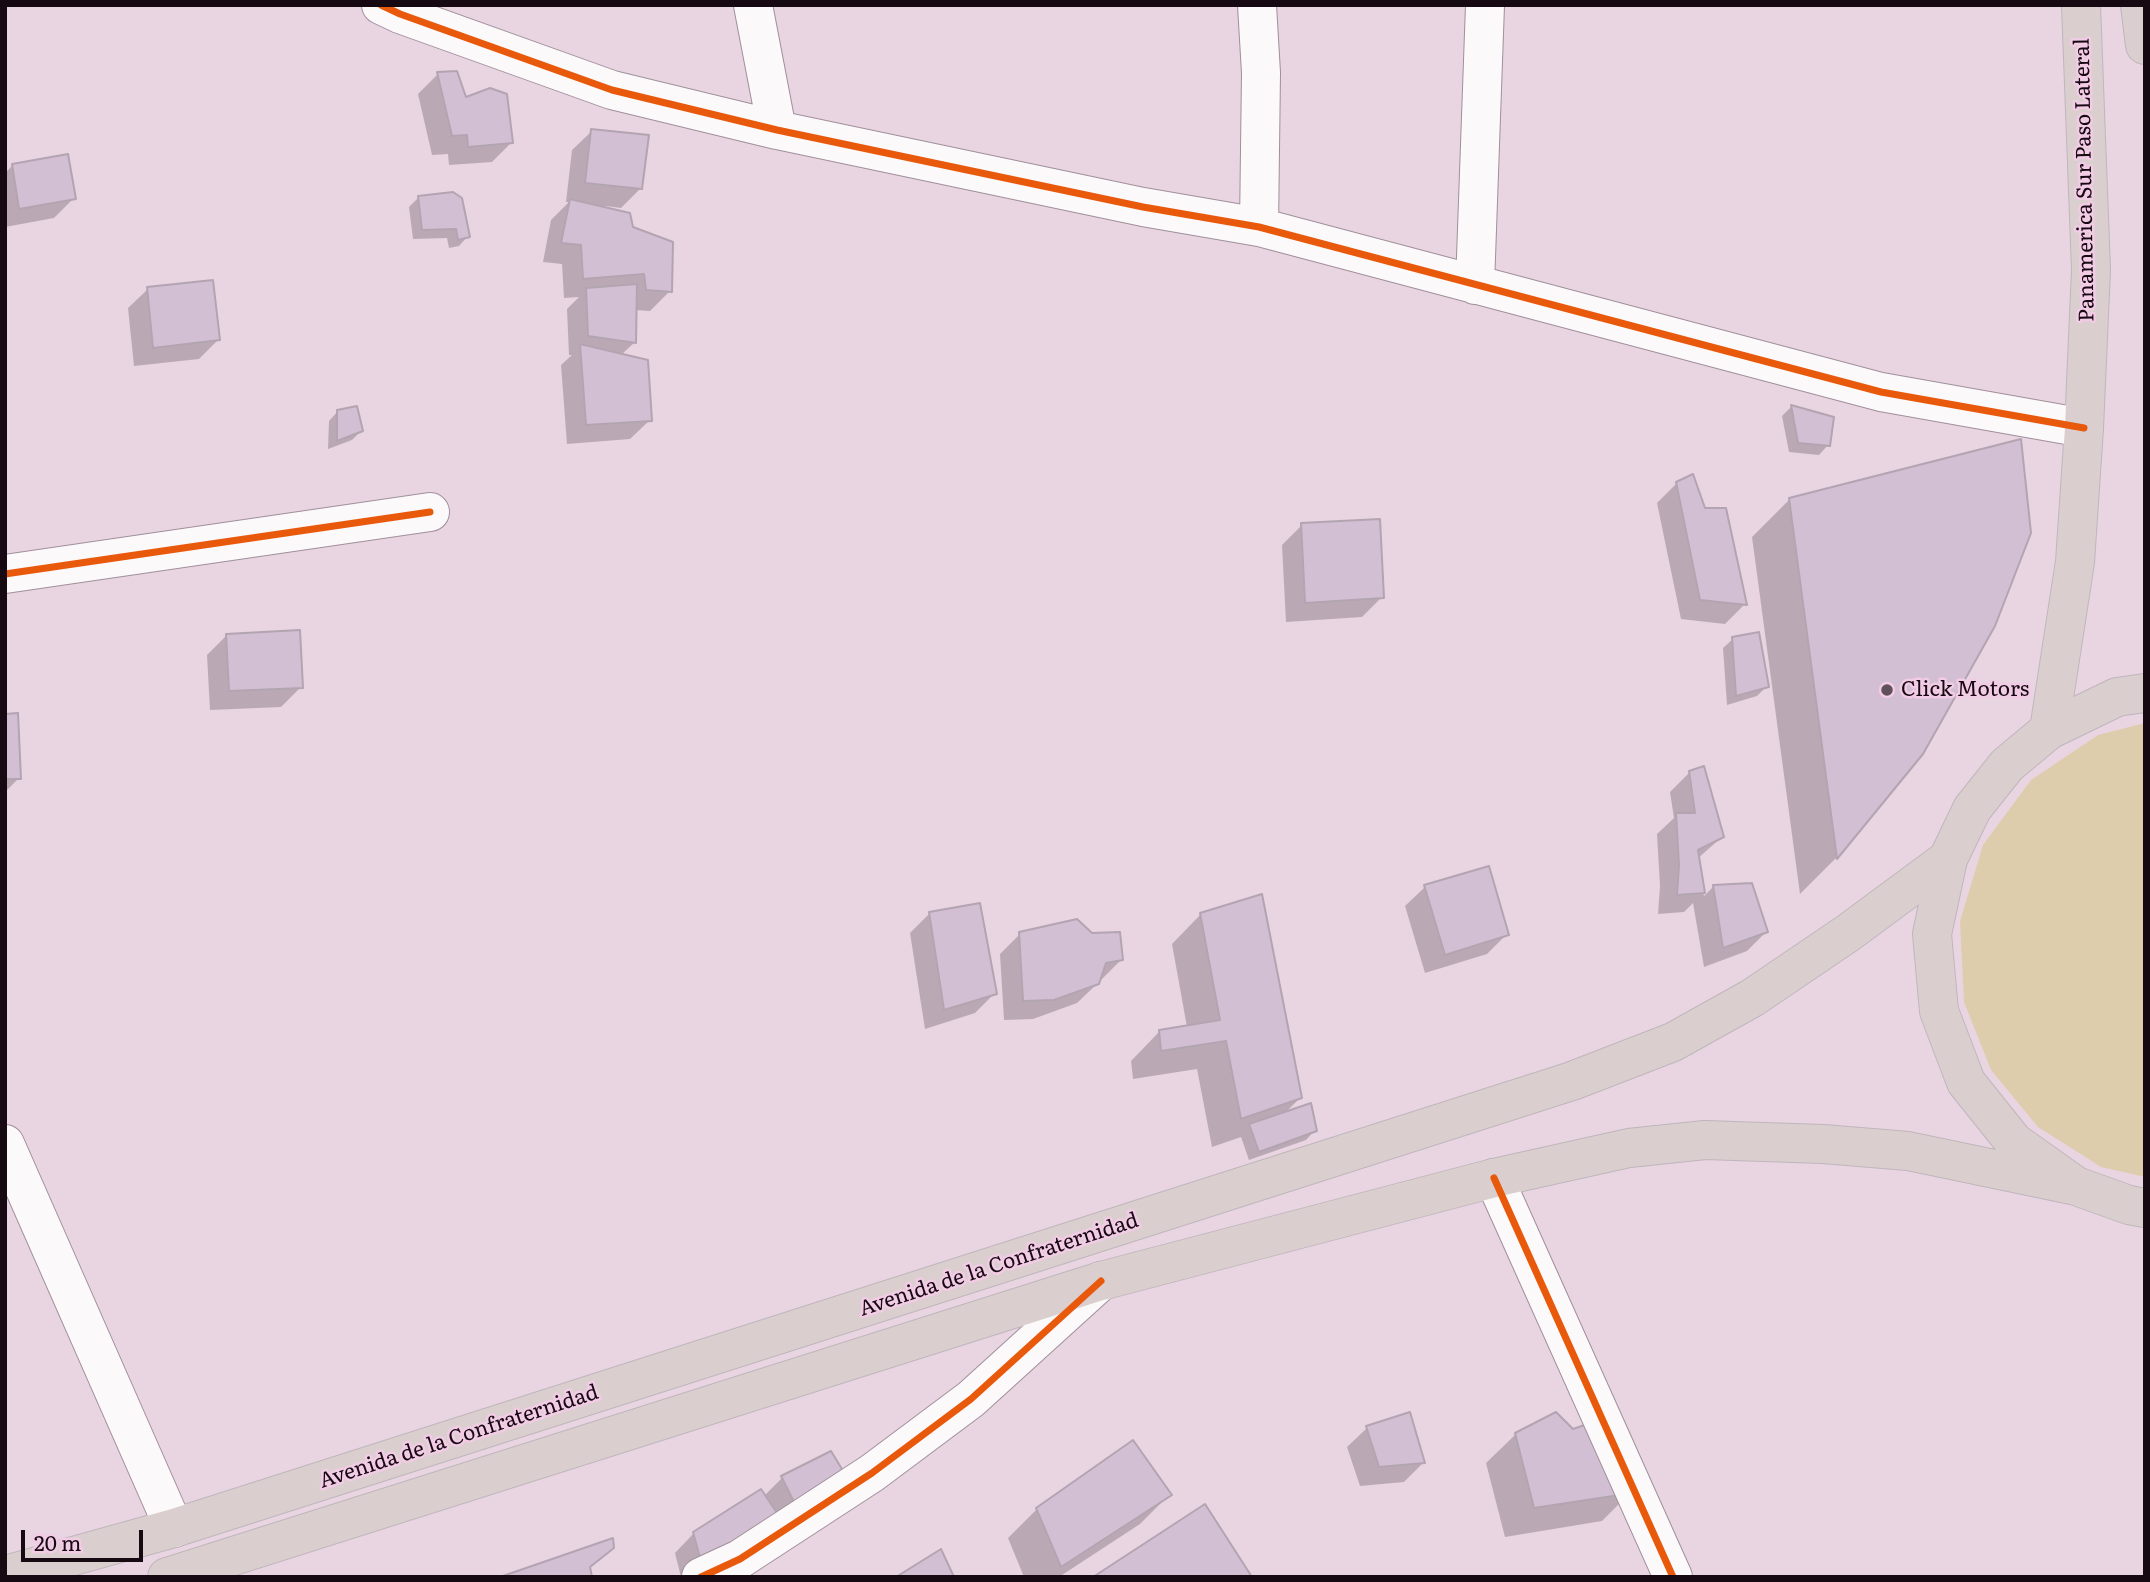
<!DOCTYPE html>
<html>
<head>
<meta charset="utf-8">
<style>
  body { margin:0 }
  #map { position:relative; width:2150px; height:1582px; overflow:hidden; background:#e9d4e2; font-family:Literata,serif }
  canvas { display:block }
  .frame { position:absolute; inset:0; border:7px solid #160912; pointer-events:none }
  .scale { position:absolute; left:21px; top:1530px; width:122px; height:32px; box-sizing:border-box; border:4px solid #160912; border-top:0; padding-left:9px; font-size:21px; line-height:24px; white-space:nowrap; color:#160912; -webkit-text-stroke:5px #f2cbe5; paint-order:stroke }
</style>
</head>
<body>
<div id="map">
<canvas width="2150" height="1582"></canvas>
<div class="frame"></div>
<div class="scale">20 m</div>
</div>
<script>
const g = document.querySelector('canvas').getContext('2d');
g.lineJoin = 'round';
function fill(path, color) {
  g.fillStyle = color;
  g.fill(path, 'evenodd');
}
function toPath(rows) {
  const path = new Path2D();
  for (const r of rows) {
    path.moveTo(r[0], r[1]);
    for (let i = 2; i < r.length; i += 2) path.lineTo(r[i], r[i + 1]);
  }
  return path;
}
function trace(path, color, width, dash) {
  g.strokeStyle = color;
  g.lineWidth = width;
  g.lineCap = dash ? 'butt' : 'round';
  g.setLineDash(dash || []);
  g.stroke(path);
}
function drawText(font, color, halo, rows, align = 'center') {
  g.font = font + ' Literata,serif';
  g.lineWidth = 5;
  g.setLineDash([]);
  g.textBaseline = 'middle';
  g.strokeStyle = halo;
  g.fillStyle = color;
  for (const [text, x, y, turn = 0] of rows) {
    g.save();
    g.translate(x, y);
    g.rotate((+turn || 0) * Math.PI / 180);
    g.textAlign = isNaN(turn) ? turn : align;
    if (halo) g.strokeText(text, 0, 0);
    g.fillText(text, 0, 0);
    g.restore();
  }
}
fill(toPath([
  [2145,723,2145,1177,2101,1167,2038,1127,1991,1070,1964,1002,1960,921,1983,845,2031,780,2098,735]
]), '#decdad');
fill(toPath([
  [438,74,511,143,492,162,449,165,448,154,432,155,418,94],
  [592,131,641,188,621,208,606,206,605,209,631,228,670,291,650,311,635,310,635,342,621,355,650,420,630,439,567,444,561,365,572,355,569,355,567,309,579,297,564,298,562,264,543,262,551,220,569,202,566,202,572,150],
  [12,166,74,198,54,218,5,227,5,173],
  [418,198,468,236,459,246,449,248,447,238,413,239,409,207],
  [148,289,218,340,199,359,134,366,128,308],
  [1791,407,1832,418,1828,445,1819,455,1789,452,1782,416],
  [338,411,361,431,352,440,328,449,329,421],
  [1677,483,1704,509,1745,604,1725,624,1681,619,1657,503],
  [1790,499,1922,753,1836,858,1800,894,1752,537],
  [1302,525,1382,597,1362,617,1286,622,1282,545],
  [227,635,301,687,281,707,210,710,207,655],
  [1733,639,1767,686,1757,696,1727,705,1723,648],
  [5,716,19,778,5,792],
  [1690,772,1722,837,1697,859,1704,896,1713,887,1766,932,1747,951,1704,967,1693,903,1684,912,1658,914,1660,886,1657,834,1674,818,1670,792],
  [1425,887,1507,934,1487,954,1425,973,1405,906],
  [930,913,995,993,975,1013,925,1029,910,933],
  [1201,914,1300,1098,1283,1115,1315,1130,1306,1140,1249,1160,1241,1137,1212,1147,1197,1069,1133,1079,1131,1061,1160,1031,1187,1027,1172,944],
  [1020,934,1122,959,1102,979,1099,979,1098,983,1077,1003,1033,1019,1004,1020,1000,954],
  [1367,1428,1423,1463,1404,1482,1360,1486,1347,1447],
  [1516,1434,1631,1492,1602,1521,1505,1537,1486,1463],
  [782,1478,846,1478,694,1577,681,1577,675,1553,694,1533,763,1497],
  [1169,1495,1140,1524,1059,1577,1024,1577,1008,1538,1037,1509]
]), '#0003');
const building = toPath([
  [457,71,466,97,490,88,507,94,513,143,468,147,467,135,452,136,437,72,457,71],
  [591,129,649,135,642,189,585,183,591,129],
  [68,154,76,199,19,209,12,164,68,154],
  [453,192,462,198,470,237,458,240,456,229,422,230,418,196,453,192],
  [570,199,630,213,633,227,673,242,672,292,646,290,644,274,583,279,581,245,561,243,570,199],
  [213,280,220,340,153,348,147,287,213,280],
  [637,284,636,343,588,336,586,288,637,284],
  [580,344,648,360,652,421,586,425,580,344],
  [1791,405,1834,417,1830,446,1798,443,1791,405],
  [357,406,363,431,337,441,337,410,357,406],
  [2021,439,2031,533,1995,626,1923,754,1837,859,1789,498,2021,439],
  [1693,474,1705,508,1726,508,1747,605,1700,600,1676,482,1693,474],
  [1380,519,1384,598,1305,603,1301,523,1380,519],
  [300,630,303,688,229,691,226,634,300,630],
  [1759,632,1769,687,1736,696,1732,637,1759,632],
  [18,713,21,779,5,779,5,714,18,713],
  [1704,766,1724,837,1698,850,1705,893,1677,895,1679,865,1676,813,1695,813,1689,771,1704,766],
  [1489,866,1509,935,1445,955,1424,885,1489,866],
  [1752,883,1768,932,1723,948,1713,885,1752,883],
  [1262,894,1302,1098,1241,1119,1226,1041,1161,1051,1159,1030,1220,1020,1200,913,1262,894],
  [980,903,997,994,944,1010,929,912,980,903],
  [1077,919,1092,933,1120,932,1123,960,1106,963,1099,984,1054,1000,1023,1001,1019,932,1077,919],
  [1311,1103,1317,1131,1259,1152,1249,1124,1311,1103],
  [1410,1412,1425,1463,1379,1467,1366,1426,1410,1412],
  [1556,1412,1573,1429,1599,1420,1633,1493,1534,1508,1515,1433,1556,1412],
  [1133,1440,1172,1495,1061,1567,1036,1508,1133,1440],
  [831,1451,848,1479,797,1508,781,1476,831,1451],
  [761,1489,783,1522,702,1565,693,1532,761,1489],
  [1205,1504,1252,1577,1093,1577,1205,1504],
  [613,1538,614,1548,590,1567,592,1577,500,1577,613,1538],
  [941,1549,954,1577,896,1577,941,1549]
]);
fill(building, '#d3bfd3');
trace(building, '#b3a4b1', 2);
const minor = toPath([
  [381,5,400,14,612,90,777,130,1143,207,1259,227,1881,392,2084,428],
  [753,5,777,130],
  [1257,5,1261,73,1259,227],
  [1475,285,1485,5],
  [5,574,430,512],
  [5,1144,174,1528],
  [1494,1178,1673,1577],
  [701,1577,740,1559,872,1473,971,1399,1101,1281]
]);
const highway = toPath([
  [2140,5,2145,45],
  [2145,693,2117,697,2049,730,2007,765,1972,809,1948,859,1932,934,1939,1011,1966,1082,2014,1142,2076,1186,2129,1205,2145,1208],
  [2049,730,2075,562,2084,428,2091,270,2081,5],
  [5,1575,174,1528,1572,1081,1673,1042,1752,998,1848,933,1948,859],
  [167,1577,1101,1281,1494,1178,1629,1148,1705,1140,1823,1144,1908,1151,2076,1186]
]);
trace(minor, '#a0909a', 40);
trace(highway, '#bfb6bc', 40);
trace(minor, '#fcf9fb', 38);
trace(highway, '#dacfce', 38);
trace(toPath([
  [381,5,400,14,612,90,777,130,1143,207,1259,227,1881,392,2084,428],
  [5,574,430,512],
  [1494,1178,1673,1577],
  [701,1577,740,1559,872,1473,971,1399,1101,1281]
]), '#e8590c', 7);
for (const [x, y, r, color] of [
  [1887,690,7,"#60505b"]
]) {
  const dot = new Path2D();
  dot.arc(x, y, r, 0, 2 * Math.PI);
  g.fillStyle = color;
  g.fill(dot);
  trace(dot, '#f2cbe5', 2.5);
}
drawText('21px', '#160912', '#f2cbe5', [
  ["Panamerica Sur Paso Lateral",2085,180,-91],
  ["Avenida de la Confraternidad",999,1265,-18],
  ["Avenida de la Confraternidad",459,1437,-18]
]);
drawText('21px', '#160912', '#f2cbe5', [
  ["Click Motors",1901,690]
], 'left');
</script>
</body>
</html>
